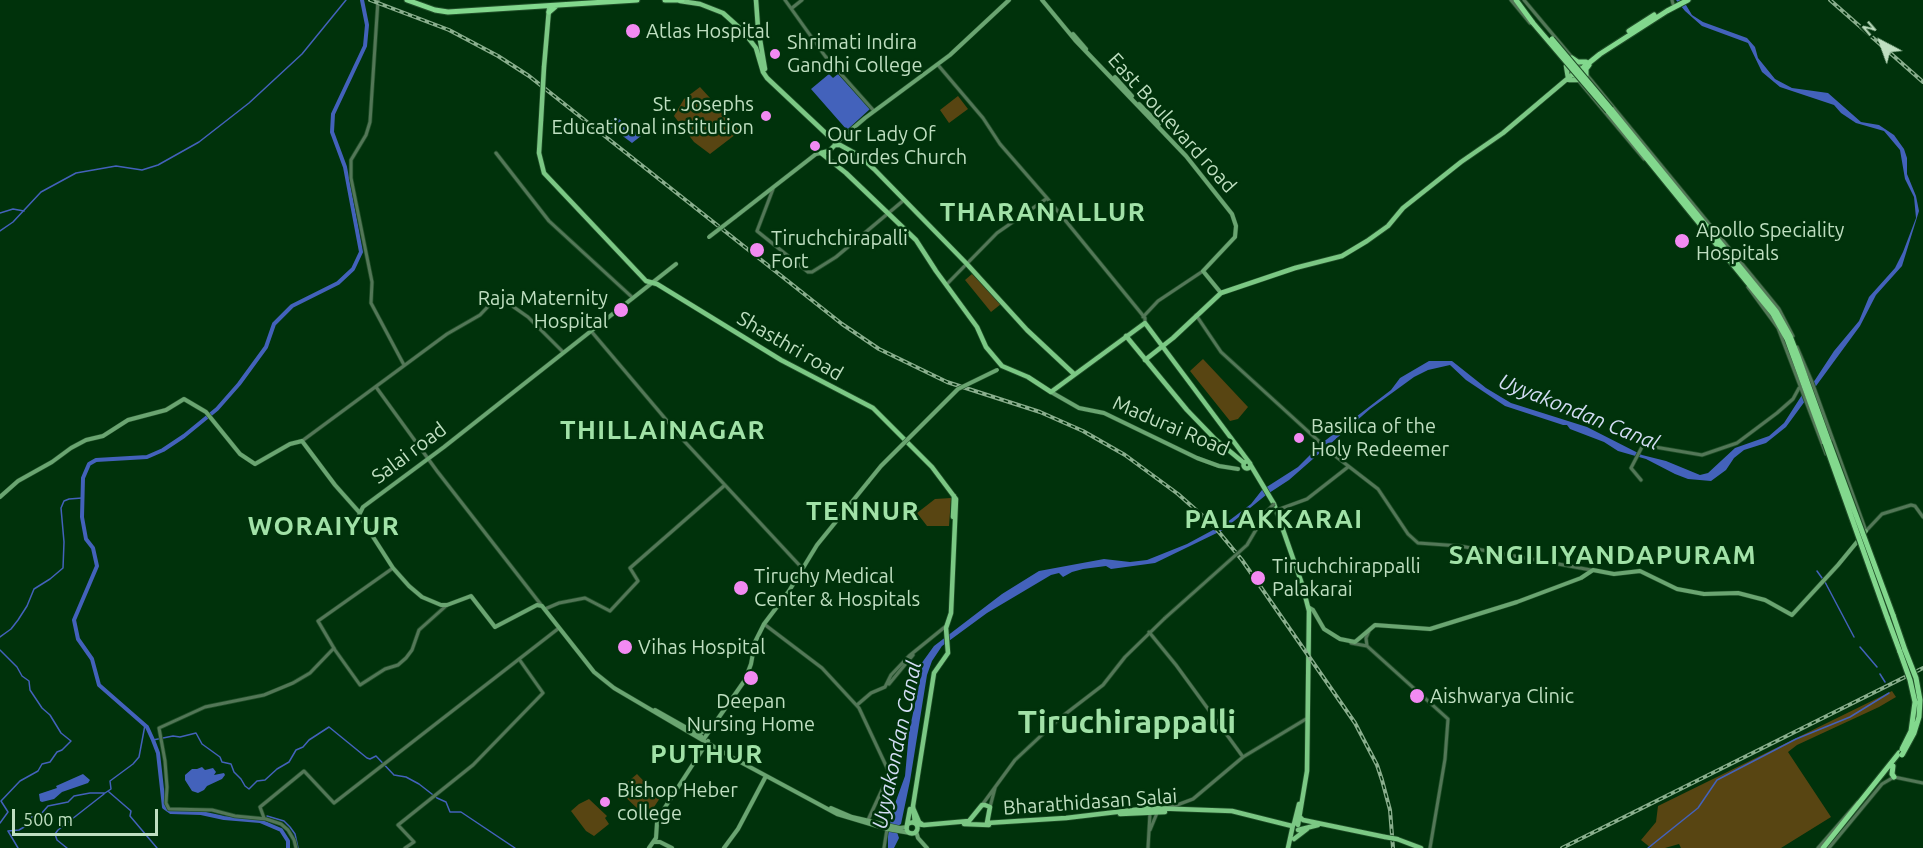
<!DOCTYPE html>
<html>
<head>
<meta charset="utf-8">
<style>
  body { margin:0 }
  #map { position:relative; width:1923px; height:848px; overflow:hidden; background:#00320b; font-family:Ubuntu,sans-serif }
  canvas { display:block }
  .north { position:absolute; left:1851px; top:12px; width:60px; height:60px; -webkit-text-stroke:4px #00320b; paint-order:stroke; rotate:319deg; font-size:16px; font-weight:700; line-height:24px; text-align:center; color:#bfdfc1 }
  .north::after { content:''; display:block; margin:auto; width:21px; height:27px; background:#bfdfc1; clip-path:polygon(50% 0,100% 100%,50% 72%,0 100%) }
  .scale { position:absolute; left:12px; top:809px; width:146px; height:27px; box-sizing:border-box; border:3px solid #bfdfc1; border-top:0; padding-left:8px; font-size:18px; line-height:21px; white-space:nowrap; color:#bfdfc1; -webkit-text-stroke:4px #00320b; paint-order:stroke }
</style>
</head>
<body>
<div id="map">
<canvas width="1923" height="848"></canvas>
<div class="north">N</div>
<div class="scale">500 m</div>
</div>
<script>
const g = document.querySelector('canvas').getContext('2d');
g.lineJoin = 'round';
function fill(path, color) {
  g.fillStyle = color;
  g.fill(path, 'evenodd');
}
function toPath(rows) {
  const path = new Path2D();
  for (const r of rows) {
    if (r.length === 3) {
      path.moveTo(r[0] + r[2], r[1]);
      path.arc(r[0], r[1], r[2], 0, 2 * Math.PI);
      continue;
    }
    path.moveTo(r[0], r[1]);
    for (let i = 2; i < r.length; i += 2) path.lineTo(r[i], r[i + 1]);
  }
  return path;
}
function trace(path, color, width, dash) {
  g.strokeStyle = color;
  g.lineWidth = width;
  g.lineCap = dash ? 'butt' : 'round';
  g.setLineDash(dash || []);
  g.stroke(path);
}
function drawText(font, color, halo, rows, align = 'center') {
  g.font = font + ' Ubuntu,sans-serif';
  g.lineWidth = 5;
  g.setLineDash([]);
  g.textBaseline = 'middle';
  g.strokeStyle = halo;
  g.fillStyle = color;
  for (const [text, x, y, turn = 0] of rows) {
    g.save();
    g.translate(x, y);
    g.rotate((+turn || 0) * Math.PI / 180);
    g.textAlign = isNaN(turn) ? turn : align;
    if (halo) g.strokeText(text, 0, 0);
    g.fillText(text, 0, 0);
    g.restore();
  }
}
fill(toPath([
  [700,87,740,131,710,154,694,142,674,116,684,99],
  [958,96,968,109,949,123,940,110],
  [972,274,1001,304,991,312,965,280],
  [1203,359,1248,407,1238,419,1230,421,1190,371],
  [951,498,949,526,927,526,917,513,935,499],
  [1892,691,1896,697,1879,707,1797,745,1788,752,1831,817,1781,848,1681,848,1679,844,1665,848,1651,848,1641,840,1656,822,1658,806],
  [637,774,660,798,648,816,641,812,618,790],
  [589,799,607,816,605,818,609,824,594,836,586,831,571,811,579,804]
]), '#584512');
fill(toPath([
  [1676,0,1683,0,1692,15,1703,22,1747,38,1755,47,1758,58,1775,79,1792,88,1828,93,1861,122,1879,125,1894,135,1904,149,1907,158,1907,174,1916,196,1919,211,1902,266,1876,295,1860,326,1786,427,1766,443,1744,450,1734,458,1726,470,1711,481,1688,479,1675,474,1646,459,1618,451,1604,442,1570,429,1567,425,1563,425,1505,406,1466,380,1450,365,1428,370,1414,377,1370,409,1289,480,1266,495,1223,530,1155,563,1111,569,1106,566,1083,569,1072,572,1063,577,1059,573,1051,575,987,613,942,646,932,661,927,675,910,781,901,824,898,826,897,832,899,838,894,848,888,848,888,833,893,809,905,776,909,732,922,671,921,664,934,646,1002,594,1039,571,1104,559,1130,562,1147,560,1187,544,1226,523,1251,504,1262,490,1298,467,1322,443,1391,390,1400,378,1429,361,1452,361,1486,388,1511,403,1587,427,1642,455,1666,461,1700,475,1708,473,1735,448,1769,436,1784,423,1802,395,1815,380,1834,351,1859,321,1869,297,1895,268,1903,252,1916,218,1914,197,1905,179,1900,150,1884,131,1856,123,1841,113,1834,105,1780,87,1762,72,1748,43,1702,26,1685,11],
  [829,74,833,78,838,74,870,109,847,130,811,89],
  [615,116,641,136,632,143,608,125],
  [202,767,205,770,213,768,216,772,214,775,224,773,225,775,222,779,207,786,204,790,198,793,192,791,185,780,185,775,192,769,197,769],
  [83,774,90,780,88,783,62,792,54,799,42,802,40,801,39,794,57,788,56,786]
]), '#4362bb');
trace(toPath([
  [0,213,13,209,24,211],
  [0,231,13,222,41,192,76,173,116,166,142,170,158,165,199,142,249,103,302,54,346,0],
  [1817,571,1822,578],
  [1825,582,1854,637],
  [0,637,11,629,18,620,27,606,34,589,50,579,63,568,64,542,61,508,64,501,69,499,82,498],
  [1860,647,1877,667],
  [0,650,17,667,22,676,29,681,30,690,42,708,50,715,61,733,71,741,62,750,57,752,50,762,42,764,38,771,20,781,1,801,8,812,0,823],
  [1880,674,1885,682],
  [153,740,173,736,180,737,196,733,202,744,220,757,222,762,231,764,234,772,241,779,245,786,249,789,257,781,265,780,277,769,289,762,296,750,303,747,309,740,329,727,367,758,370,759,376,756,394,775,406,777,419,784,437,798,446,802,450,812,461,812,515,848],
  [109,792,131,811,130,816,157,848],
  [267,816,284,821,290,827,295,834,298,848],
  [18,848,8,831,19,830,31,823,32,816,41,814,48,806,68,802,74,796,90,793,105,793,111,789,110,781,133,764,139,757,145,725],
  [67,848,57,840,55,834,58,830,104,794],
  [1648,848,1698,808,1717,780,1796,739,1850,717,1889,693]
]), '#4362bb', 1.5);
trace(toPath([
  [288,848,288,841,281,830,260,821,224,818,201,813,171,812,164,807,158,753,153,740,147,727,99,685,92,659,78,639,74,620,97,566,93,548,86,539,82,517,83,478,89,464,96,460,147,457,163,450,184,436,217,409,239,384,266,347,274,324,292,306,338,283,353,269,361,252,345,167,332,132,333,114,365,46,367,25,362,0]
]), '#4362bb', 4);
const tertiary = toPath([
  [378,0,370,122,366,135,351,160,351,178,372,282,371,303,404,365],
  [785,0,825,56,874,111],
  [1511,0,1530,23],
  [1524,0,1581,68],
  [1672,0,1673,4],
  [792,8,802,0],
  [938,65,983,118,1000,144,1047,198,1145,318,1145,323],
  [1567,67,1644,159],
  [1587,75,1766,293,1779,309,1793,336],
  [496,153,549,221,633,298],
  [773,189,757,231,808,272,812,272,836,257,904,200],
  [946,285,997,233,1046,199],
  [1748,287,1778,328,1826,454],
  [1196,315,1221,352,1334,455,1378,489,1408,534,1418,543,1460,546,1591,570],
  [1143,317,1158,301,1203,271],
  [591,331,685,442,802,568],
  [1797,347,1812,382,1866,531,1882,514,1911,505,1915,506,1923,517],
  [376,387,437,471,542,606],
  [302,441,447,334,480,315,498,296,528,317,563,352],
  [1641,480,1631,468,1643,445,1702,455,1737,443,1777,413,1793,399,1799,388],
  [1277,510,1307,499,1348,467],
  [393,568,318,621,335,650,360,685,385,669,398,665,406,658,412,650,419,630,447,605],
  [545,609,559,603,585,598,610,611,638,581,630,568,725,485],
  [764,624,822,668,859,708,888,770,887,779,868,820],
  [1149,632,1176,665,1243,757],
  [1351,643,1367,646,1448,719,1445,759,1430,848],
  [1367,646,1366,638,1369,631],
  [889,684,913,655],
  [857,705,871,693,885,687,891,675,909,656,946,626],
  [982,805,1015,760,1060,718,1103,685,1125,657,1165,618],
  [990,807,995,788],
  [1166,807,1177,805,1193,799,1243,757,1306,719],
  [264,818,260,807,304,771,334,803,559,628],
  [1150,830,1157,813],
  [296,848,294,840,288,830,281,824,266,819,235,816,212,810,169,809,166,803,167,787,165,761,159,728,205,707,264,695,293,683,310,673,334,648],
  [405,848,414,842,398,825,473,765,543,693,519,659],
  [884,848,887,829],
  [1148,848,1150,813],
  [1818,848,1858,802],
  [1829,848,1882,784,1894,777,1923,783]
]);
const secondary = toPath([
  [1042,0,1075,40,1186,156,1232,214,1236,226,1235,237,1203,271,1221,293],
  [1073,34,1086,49],
  [1115,77,1132,96],
  [1139,104,1159,124],
  [838,141,865,118,950,55,1009,0],
  [735,217,816,154,821,153],
  [676,264,444,447,363,507,359,515,393,568,409,586,422,597,441,605,447,605,471,596,495,627,537,605,542,606,594,672,614,688,733,758,837,814,887,829,910,833],
  [1051,392,1079,408,1104,413,1197,458,1219,466,1238,469],
  [0,497,18,481,52,462,71,448,86,440,103,436,128,420,166,410,184,399,206,412,240,454,255,464,290,444,302,441,335,485,359,512],
  [1308,607,1313,610,1324,629,1340,639,1355,642,1375,625,1430,629,1517,602,1581,578,1593,570,1614,574,1640,571,1677,589,1704,594,1738,593,1765,600,1792,615,1838,565,1866,531],
  [655,710,701,736],
  [696,732,702,732,711,727],
  [703,740,745,680,751,664,755,642,764,624,789,591,817,545,868,482],
  [831,808,852,817,900,828,907,827],
  [916,831,918,838,927,848],
  [655,842,660,842,672,848],
  [649,848,656,838,657,823,660,815,708,741],
  [724,848,738,829,766,776]
]);
const primary = toPath([
  [756,0,758,28,765,69],
  [680,1,700,4,723,13,743,31,756,48,763,72,767,78,835,142,835,145,829,151,821,153],
  [1566,66,1568,78],
  [544,67,549,9],
  [1569,80,1578,80],
  [541,120,539,153,544,173,646,281,657,284,781,360,873,408,932,467,956,499,951,613,946,628,948,653,934,673,913,806,915,823],
  [835,145,840,145,860,156,874,169,966,263,1027,330,1074,374],
  [821,153,846,173,916,240,936,271,977,327,986,347,1002,366,1028,377,1051,392,1145,323,1249,462],
  [1126,336,1187,410,1215,439,1244,463],
  [1145,360,1173,338,1221,293,1295,268,1342,256,1367,241,1388,226,1403,208,1461,162,1503,133,1573,74],
  [1247,465,3.5],
  [1250,464,1274,504,1302,584,1309,611,1307,771,1298,825],
  [953,517,954,496],
  [913,808,919,822,922,824],
  [1120,814,1165,812],
  [1299,816,1303,820,1385,837],
  [912,828,5.5],
  [916,824,924,825,969,821,982,805,985,805,990,807,987,823,1066,818,1150,808,1232,811,1292,826],
  [964,824,989,825],
  [1294,824,1299,804],
  [907,825,910,809],
  [1298,830,1318,825],
  [1294,839,1307,829],
  [1397,839,1421,848],
  [1288,848,1293,825]
]);
const trunk = toPath([
  [407,0,435,10,448,12,637,0],
  [665,0,682,0],
  [1516,0,1533,23],
  [549,12,556,6],
  [1629,31,1654,15],
  [1572,58,1578,62,1586,62],
  [1574,75,1600,54,1667,11,1688,0],
  [1586,75,1586,69,1589,65],
  [1611,109,1776,311,1790,336,1799,359,1829,442],
  [1608,111,1773,314,1787,339,1825,443],
  [1893,615,1905,650],
  [1887,617,1900,652],
  [1893,766,1892,774,1894,777],
  [1823,848,1899,753]
]);
trace(tertiary, '#1f4e28', 4.5);
trace(secondary, '#1f4e28', 5);
trace(primary, '#1f4e28', 6);
trace(trunk, '#1f4e28', 7);
trace(tertiary, '#537757', 3);
trace(secondary, '#6aa571', 4);
trace(primary, '#7bc884', 4.5);
trace(trunk, '#82d88d', 5);
const rail = toPath([
  [370,0,449,30,498,56,529,76,842,324,879,349,947,382,1040,412,1083,431,1125,455,1178,494,1213,525,1242,560,1355,723,1377,765,1382,780,1390,810,1393,848],
  [1830,0,1923,82],
  [1562,848,1923,668]
]);
trace(rail, '#89ae8d', 4);
trace(rail, '#00320b', 1.5, [4.5]);
const tertiaryBridge = toPath([
  [1165,618,1247,545,1267,511,1274,504]
]);
const secondaryBridge = toPath([
  [709,237,735,217],
  [868,482,881,466,958,389,997,370]
]);
const primaryBridge = toPath([
  [541,120,544,67],
  [1385,837,1397,839]
]);
const trunkBridge = toPath([
  [1533,23,1608,111],
  [1552,39,1611,109],
  [1829,442,1893,615],
  [1825,443,1887,617],
  [1900,652,1910,680,1915,702,1911,731,1902,749],
  [1902,755,1914,733,1919,717,1920,700,1916,678,1905,650]
]);
trace(tertiaryBridge, '#1f4e28', 4.5, []);
trace(secondaryBridge, '#1f4e28', 5, []);
trace(primaryBridge, '#1f4e28', 6, []);
trace(trunkBridge, '#1f4e28', 7, []);
trace(tertiaryBridge, '#537757', 3);
trace(secondaryBridge, '#6aa571', 4);
trace(primaryBridge, '#7bc884', 4.5);
trace(trunkBridge, '#82d88d', 5);
for (const [x, y, r, color] of [
  [633,31,8,"#f28af2"],
  [775,54,6,"#f28af2"],
  [766,116,6,"#f28af2"],
  [815,146,6,"#f28af2"],
  [1682,241,8,"#f28af2"],
  [757,250,8,"#f28af2"],
  [621,310,8,"#f28af2"],
  [1299,438,6,"#f28af2"],
  [1258,578,8,"#f28af2"],
  [741,588,8,"#f28af2"],
  [625,647,8,"#f28af2"],
  [751,678,8,"#f28af2"],
  [1417,696,8,"#f28af2"],
  [605,802,6,"#f28af2"]
]) {
  const dot = new Path2D();
  dot.arc(x, y, r, 0, 2 * Math.PI);
  g.fillStyle = color;
  g.fill(dot);
  trace(dot, '#00320b', 2);
}
drawText('20px', '#bfdfc1', '#00320b', [
  ["Atlas Hospital",646,31],
  ["Shrimati Indira",787,42],
  ["Gandhi College",787,65],
  ["St. Josephs",754,104,"right"],
  ["Educational institution",754,127,"right"],
  ["Our Lady Of",827,134],
  ["Lourdes Church",827,157],
  ["Apollo Speciality",1696,230],
  ["Hospitals",1696,253],
  ["Tiruchchirapalli",771,238],
  ["Fort",771,261],
  ["Raja Maternity",608,298,"right"],
  ["Hospital",608,321,"right"],
  ["Basilica of the",1311,426],
  ["Holy Redeemer",1311,449],
  ["Tiruchchirappalli",1272,566],
  ["Palakarai",1272,589],
  ["Tiruchy Medical",754,576],
  ["Center & Hospitals",754,599],
  ["Vihas Hospital",638,647],
  ["Aishwarya Clinic",1430,696],
  ["Deepan",751,701,"center"],
  ["Nursing Home",751,724,"center"],
  ["Bishop Heber",617,790],
  ["college",617,813]
], 'left');
drawText('20px', '#bfdfc1', '#00320b', [
  ["East Boulevard road",1172,123,48],
  ["Shasthri road",790,346,30],
  ["Madurai Road",1171,426,23],
  ["Salai road",409,453,-37],
  ["Bharathidasan Salai",1090,802,-4]
]);
drawText('italic 21px', '#d3ddf5', '#00320b', [
  ["Uyyakondan Canal",1579,412,22],
  ["Uyyakondan Canal",897,745,-78]
]);
g.letterSpacing = '1.5px';
drawText('bold 26px', '#a1e2a7', '#00320b', [
  ["THARANALLUR",1043,212],
  ["THILLAINAGAR",663,430],
  ["TENNUR",863,511],
  ["PALAKKARAI",1274,519],
  ["WORAIYUR",324,526],
  ["SANGILIYANDAPURAM",1603,555],
  ["PUTHUR",707,754]
]);
g.letterSpacing = '0px';
drawText('bold 32px', '#a1e2a7', '#00320b', [
  ["Tiruchirappalli",1127,722]
]);
</script>
</body>
</html>
